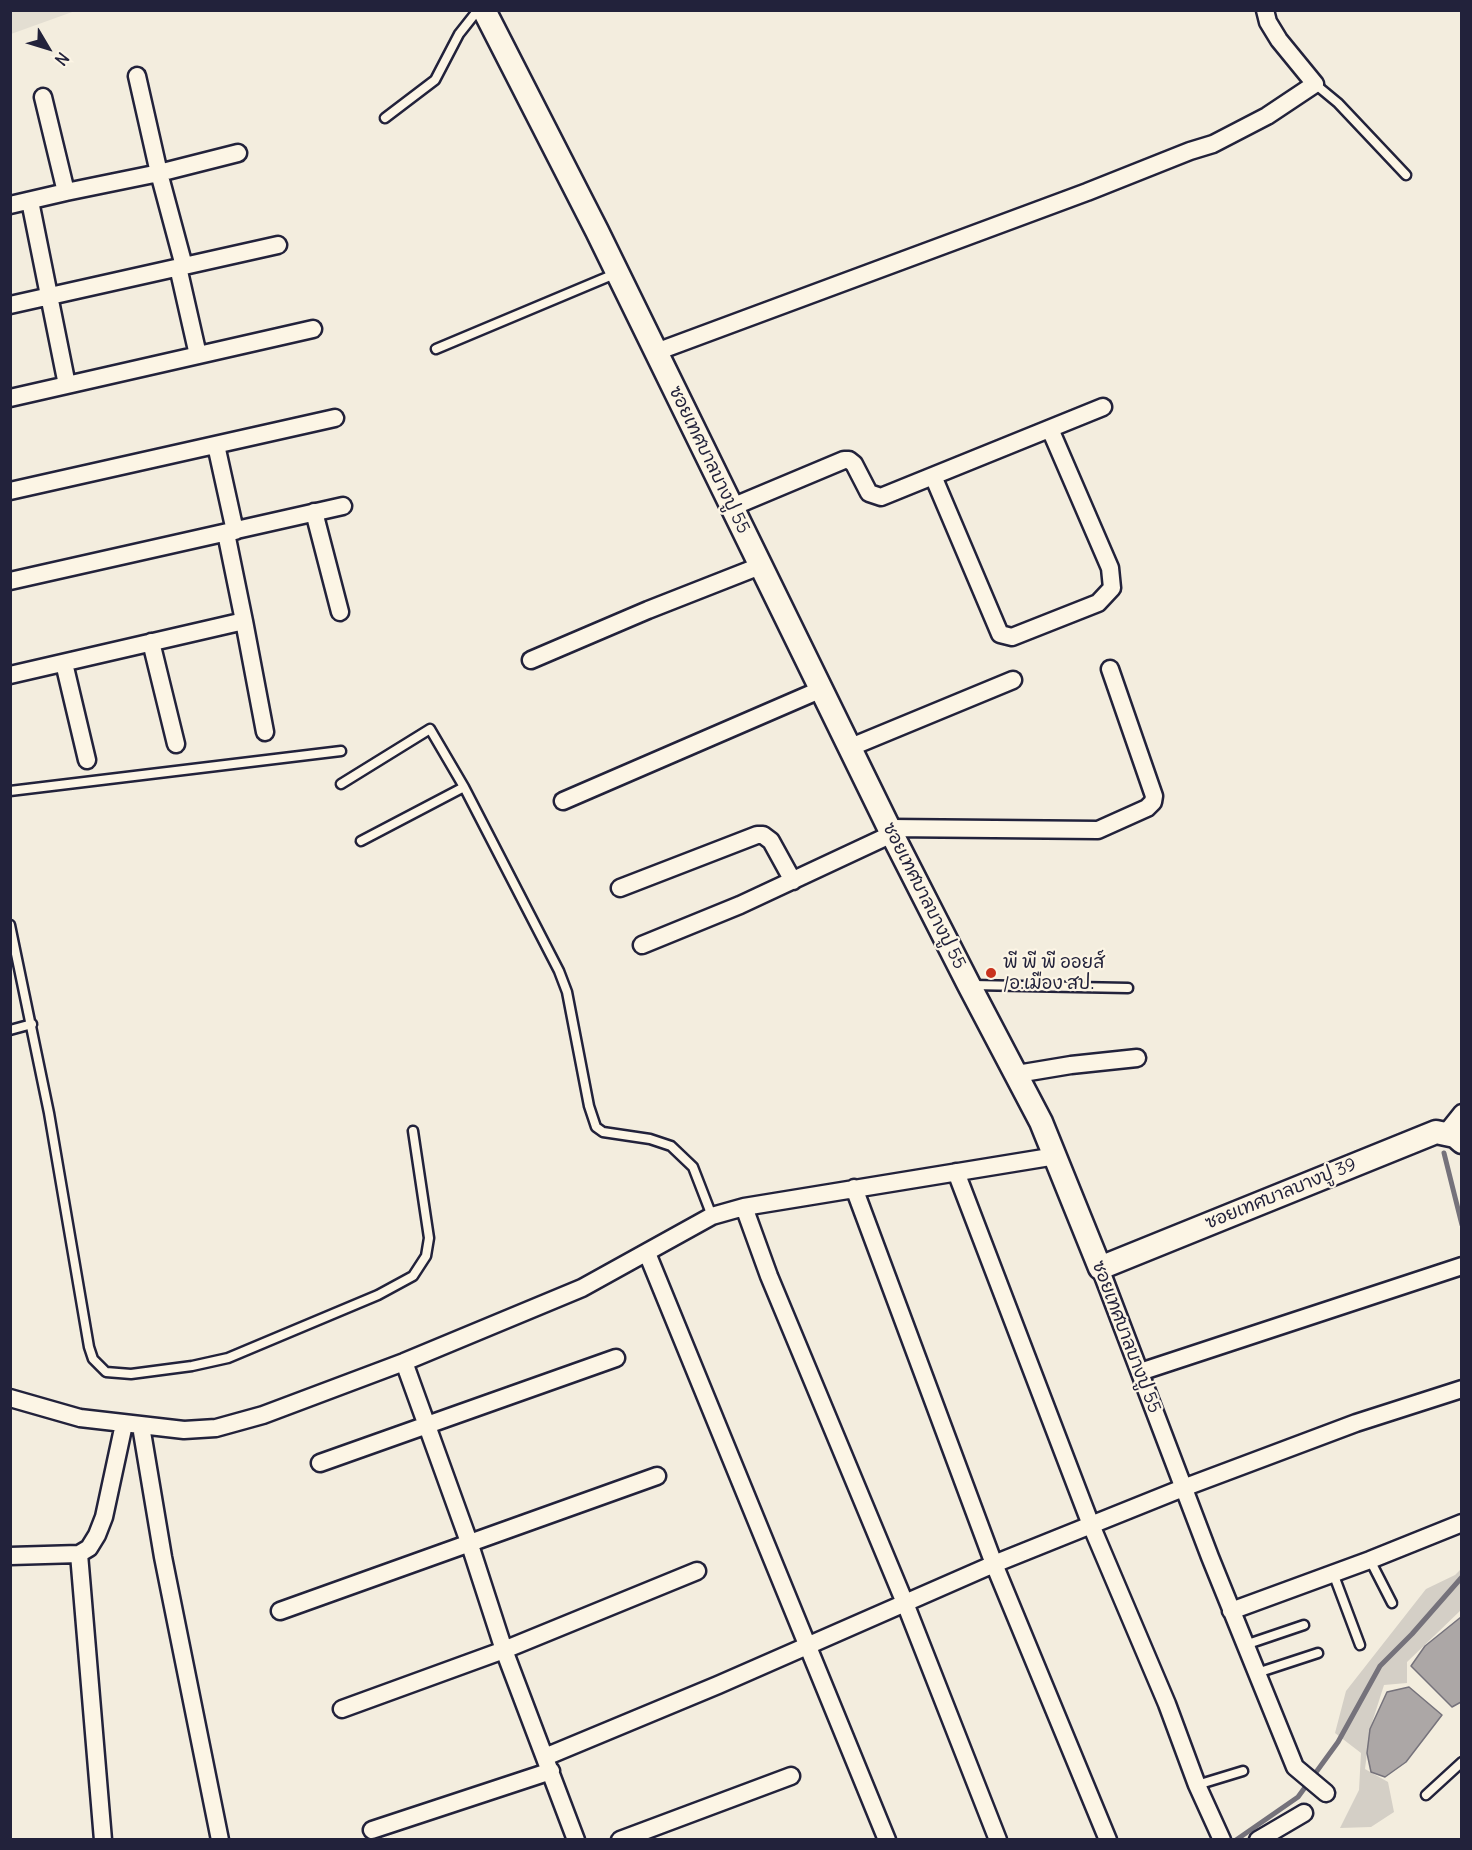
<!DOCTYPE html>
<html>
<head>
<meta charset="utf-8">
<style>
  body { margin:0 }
  #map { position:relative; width:1472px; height:1850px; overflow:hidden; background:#f3edde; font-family:Delius,sans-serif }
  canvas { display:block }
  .frame { position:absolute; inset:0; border:12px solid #22223b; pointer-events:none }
  .north { position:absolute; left:18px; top:18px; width:60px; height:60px; -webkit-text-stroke:4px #fcf5e5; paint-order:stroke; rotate:128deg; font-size:16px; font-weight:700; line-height:24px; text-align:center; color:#22223b }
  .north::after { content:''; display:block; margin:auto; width:21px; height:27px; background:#22223b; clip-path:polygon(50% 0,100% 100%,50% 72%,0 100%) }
</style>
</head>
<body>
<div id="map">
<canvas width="1472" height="1850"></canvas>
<div class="frame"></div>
<div class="north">N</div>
</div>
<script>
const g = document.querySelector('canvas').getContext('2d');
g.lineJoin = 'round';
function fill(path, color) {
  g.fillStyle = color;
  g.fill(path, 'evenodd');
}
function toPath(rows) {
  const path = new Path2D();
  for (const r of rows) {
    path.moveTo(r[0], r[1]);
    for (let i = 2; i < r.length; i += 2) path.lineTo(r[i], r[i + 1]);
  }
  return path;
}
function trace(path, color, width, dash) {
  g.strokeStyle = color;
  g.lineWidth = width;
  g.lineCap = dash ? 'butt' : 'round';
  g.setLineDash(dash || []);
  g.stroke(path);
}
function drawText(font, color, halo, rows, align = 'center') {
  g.font = font + ' Delius,"Playpen Sans Thai",sans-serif';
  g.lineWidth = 4.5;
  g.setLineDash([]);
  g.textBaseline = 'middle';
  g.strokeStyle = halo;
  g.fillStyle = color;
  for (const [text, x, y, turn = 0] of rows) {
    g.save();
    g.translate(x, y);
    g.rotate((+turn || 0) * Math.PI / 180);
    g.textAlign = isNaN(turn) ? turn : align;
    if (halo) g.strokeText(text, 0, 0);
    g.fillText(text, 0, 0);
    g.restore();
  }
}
fill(toPath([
  [10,11,11,10,75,11,11,34]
]), '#e3ded2');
fill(toPath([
  [1461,1569,1461,1610,1407,1662,1407,1683,1384,1685,1370,1729,1365,1769,1388,1782,1394,1812,1371,1827,1340,1828,1359,1790,1361,1753,1335,1733,1346,1691,1426,1589,1455,1575]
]), '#d4cfc6');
const water = toPath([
  [1461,1617,1461,1702,1452,1707,1411,1666,1425,1646,1461,1617],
  [1409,1687,1442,1715,1406,1762,1385,1777,1371,1772,1367,1753,1370,1729,1387,1692,1409,1687]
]);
fill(water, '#aca7a6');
trace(water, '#75727b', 1.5);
trace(toPath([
  [1444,1153,1462,1225],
  [1236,1840,1298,1797,1338,1742,1380,1666,1412,1634,1462,1577]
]), '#75727b', 5);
const lane = toPath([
  [1315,84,1338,103,1406,175],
  [385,118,435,80,459,34,478,10],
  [436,349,617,273],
  [341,784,430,729,464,787,559,971,567,992,589,1106,596,1127,603,1132,650,1139,671,1146,693,1167,712,1216],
  [10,791,341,751],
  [361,841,464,787],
  [10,925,49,1113,89,1347,93,1359,106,1372,131,1374,192,1366,228,1358,378,1295,413,1276,426,1256,429,1238,413,1131],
  [972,985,1128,988],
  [10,1030,32,1024],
  [1370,1560,1392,1603],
  [1333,1573,1360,1645],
  [1245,1645,1304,1625],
  [1257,1673,1318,1653],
  [1197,1785,1243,1771],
  [1426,1795,1462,1762]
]);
const street = toPath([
  [137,76,159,173,184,266],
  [43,97,66,192],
  [30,201,67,385],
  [10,205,66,192,159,173,238,153],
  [178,267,198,355],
  [10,305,278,245],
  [656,352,1087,192,1190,151,1213,144,1267,116,1315,84,1279,40,1268,22,1265,10],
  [10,398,313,329],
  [216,445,235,531],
  [933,476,1000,634,1012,637,1098,603,1112,588,1110,568,1050,429],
  [10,491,335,418],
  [732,507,844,460,849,460,854,464,869,493,881,497,1103,407],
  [314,512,340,612],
  [10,581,343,506],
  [244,621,265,732],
  [151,642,176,744],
  [531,660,648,610,760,566],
  [64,663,87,760],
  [10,675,244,621,226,533],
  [851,747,1013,680],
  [563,801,822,689],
  [890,828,1098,830,1147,808,1153,802,1154,796,1110,669],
  [620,888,757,835,763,835,771,841,793,881],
  [642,945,740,905,892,834],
  [1017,1074,1071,1065,1137,1058],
  [1446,1133,1462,1113],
  [956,1172,1091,1525,1167,1704,1197,1785,1222,1840],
  [854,1188,994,1564,1108,1840],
  [744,1207,769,1276,905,1603,998,1840],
  [647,1253,887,1840],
  [1100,1268,1210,1557,1295,1767,1326,1793],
  [404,1362,469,1542,504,1650,576,1840],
  [1140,1372,1462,1266],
  [10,1398,80,1418,184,1430,216,1428,263,1415,404,1362,582,1288,712,1216,744,1207,1056,1156],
  [141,1426,163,1557,220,1840],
  [320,1463,616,1358],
  [79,1554,103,1840],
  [10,1556,79,1554,89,1548,97,1535,104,1517,124,1424],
  [280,1611,657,1476],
  [1231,1611,1370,1560,1462,1523],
  [342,1709,504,1650,697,1571],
  [545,1757,718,1685,994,1564,1183,1488,1356,1423,1462,1389],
  [372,1830,551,1771],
  [620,1840,791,1776],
  [1258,1840,1304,1813]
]);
const secondary = toPath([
  [484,10,597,231,892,834,969,985,1041,1122,1100,1268,1436,1132,1455,1136,1462,1142]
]);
trace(lane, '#22223b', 13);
trace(street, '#22223b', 21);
trace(secondary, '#22223b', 27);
trace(lane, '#fcf5e5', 8);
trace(street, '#fcf5e5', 16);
trace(secondary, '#fcf5e5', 22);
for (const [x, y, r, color] of [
  [991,973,6,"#c8321e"]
]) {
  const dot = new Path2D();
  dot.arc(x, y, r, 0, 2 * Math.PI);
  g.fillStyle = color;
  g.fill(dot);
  trace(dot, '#fcf5e5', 2);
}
drawText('18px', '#22223b', '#fcf5e5', [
  ["ซอยเทศบาลบางปู 55",709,460,64],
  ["ซอยเทศบาลบางปู 55",924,896,63],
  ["ซอยเทศบาลบางปู 39",1281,1194,-22],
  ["ซอยเทศบาลบางปู 55",1126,1337,69]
]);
drawText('18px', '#22223b', '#fcf5e5', [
  ["พี พี พี ออยส์",1003,963],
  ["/อ.เมือง สป.",1003,984]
], 'left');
</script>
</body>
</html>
